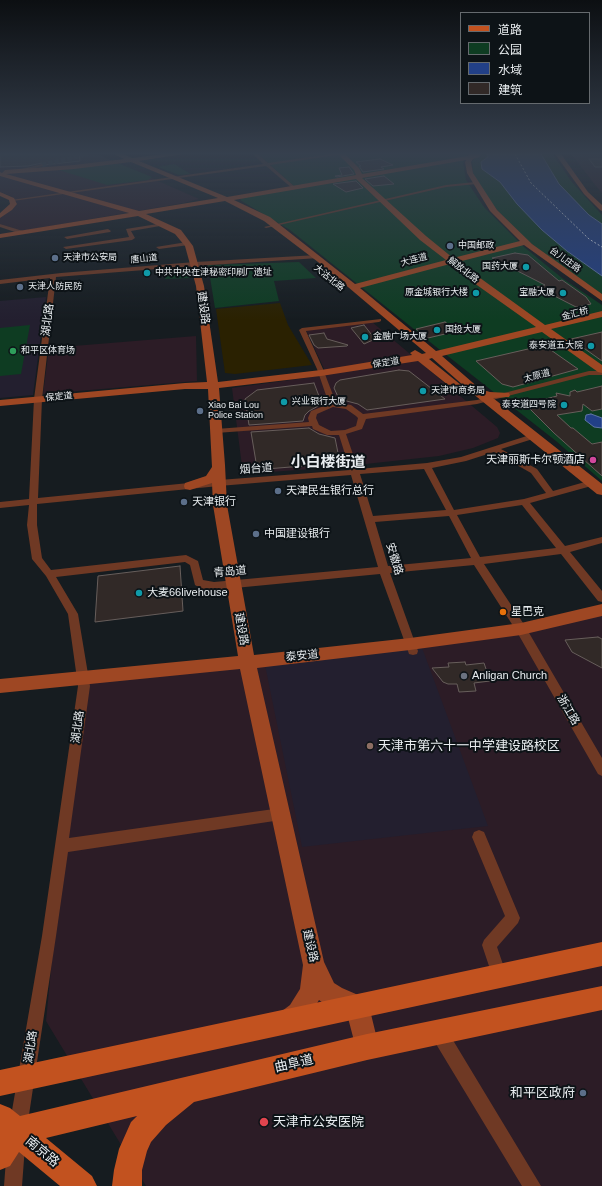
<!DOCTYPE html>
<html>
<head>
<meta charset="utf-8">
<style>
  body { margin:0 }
  #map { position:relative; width:602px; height:1186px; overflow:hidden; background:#161c20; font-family:Helvetica,"Noto Sans SC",sans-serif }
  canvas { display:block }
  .legend { position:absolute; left:460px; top:12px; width:130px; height:92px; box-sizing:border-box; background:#0d1317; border:1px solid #656a6e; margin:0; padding:5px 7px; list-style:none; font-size:12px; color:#e9edf0 }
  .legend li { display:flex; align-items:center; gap:8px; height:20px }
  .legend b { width:20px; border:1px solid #656a6e }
</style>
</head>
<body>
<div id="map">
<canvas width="602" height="1186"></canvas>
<ul class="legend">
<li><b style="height:5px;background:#c2521f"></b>道路</li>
<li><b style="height:11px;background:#0e3c22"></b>公园</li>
<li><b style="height:11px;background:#224087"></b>水域</li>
<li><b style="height:11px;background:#312927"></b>建筑</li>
</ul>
</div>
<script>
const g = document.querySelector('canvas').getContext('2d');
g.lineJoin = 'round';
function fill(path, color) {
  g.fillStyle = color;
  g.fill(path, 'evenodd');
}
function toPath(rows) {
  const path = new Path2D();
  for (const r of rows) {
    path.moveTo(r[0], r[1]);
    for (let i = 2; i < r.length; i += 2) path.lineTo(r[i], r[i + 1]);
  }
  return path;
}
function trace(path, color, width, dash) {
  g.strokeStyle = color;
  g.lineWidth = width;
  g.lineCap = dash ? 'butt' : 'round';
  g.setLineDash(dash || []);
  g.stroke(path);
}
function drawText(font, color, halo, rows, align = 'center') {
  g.font = font + ' Helvetica,"Noto Sans SC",sans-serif';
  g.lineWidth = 4;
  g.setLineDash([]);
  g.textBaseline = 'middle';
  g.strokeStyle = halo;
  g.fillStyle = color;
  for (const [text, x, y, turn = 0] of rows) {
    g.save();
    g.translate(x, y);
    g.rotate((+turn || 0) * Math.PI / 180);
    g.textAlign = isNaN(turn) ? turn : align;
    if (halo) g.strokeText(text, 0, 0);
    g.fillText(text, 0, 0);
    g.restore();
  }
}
fill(toPath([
  [0,154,97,154,199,199,184,203,22,231,0,224,0,218,12,210,17,203,11,196,0,192],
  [571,154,602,154,602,193,596,186],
  [372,322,497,427,500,433,498,438,473,448,439,456,338,467,243,474,232,388,327,375,306,330],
  [196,336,197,381,43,394,49,348],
  [602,614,602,1186,146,1186,46,1021,79,682]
]), '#2c1c26');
fill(toPath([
  [46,297,33,395,0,398,0,301],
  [421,645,488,826,302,847,265,665]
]), '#231f2f');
fill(toPath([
  [258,154,468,154,463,161,466,180,484,207,524,247,562,278,602,305,602,481,556,441,435,346,290,230,240,200,243,197,296,188],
  [479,154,553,154,571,181,602,215,602,294,574,276,528,241,497,210,480,187,473,173,472,161],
  [115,164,120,164,152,177,148,180,107,185,59,170],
  [174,164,191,174,179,175,158,167],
  [299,262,316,278,274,281,279,301,215,308,208,265],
  [188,267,190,278,165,279,165,274,172,273,172,268],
  [30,325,21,374,0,376,0,328]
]), '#0e3c22');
fill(toPath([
  [280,303,288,325,312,365,235,374,225,373,216,309]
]), '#2a2101');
const water = toPath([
  [487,154,541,154,559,184,589,215,602,224,602,276,567,251,542,230,517,204,500,182,482,169,481,162,488,157,487,154],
  [591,414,602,418,602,428,594,427,585,420,586,415,591,414]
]);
fill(water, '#224087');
trace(water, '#5e74a6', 1);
trace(toPath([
  [515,154,531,183,589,239,602,247]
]), '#d6e1f6', 1, [2, 2]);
const building = toPath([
  [0,154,79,154,80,161,44,165,42,163,28,166,0,167,0,154],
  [380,159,393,165,381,167,384,169,363,172,359,166,361,166,356,162,380,159],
  [589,159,602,159,602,167,595,167,589,159],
  [349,167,354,174,337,177,335,176,342,175,339,168,349,167],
  [384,176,394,184,373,186,365,179,384,176],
  [356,181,363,188,346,192,333,184,356,181],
  [515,253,528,255,559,281,562,280,586,297,591,304,576,307,537,287,545,285,492,258,515,253],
  [445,322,458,331,428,338,416,329,445,322],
  [364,325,375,339,364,344,351,328,364,325],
  [602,332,602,361,571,339,602,332],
  [324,333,327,339,348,345,347,346,318,348,314,345,309,335,324,333],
  [541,346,548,348,578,369,513,387,502,384,476,361,541,346],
  [399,370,409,371,445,399,367,410,358,404,339,399,334,388,336,383,340,380,399,370],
  [314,383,322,404,309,411,305,415,303,421,249,425,245,399,257,390,314,383],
  [602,386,602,409,592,411,583,404,582,411,557,415,571,428,573,428,592,444,602,442,602,476,554,433,522,401,534,402,557,396,556,393,570,396,570,392,575,390,577,392,602,386],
  [309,428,319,434,335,438,340,463,266,469,256,462,251,432,309,428],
  [180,566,183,611,95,622,98,576,180,566],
  [598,637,602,639,602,668,572,652,565,640,598,637],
  [465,662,466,665,484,663,490,681,474,683,476,691,459,692,457,684,448,684,443,682,432,668,449,667,448,663,465,662]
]);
fill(building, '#312927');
trace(building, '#675e5b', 1);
trace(toPath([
  [42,165,88,154]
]), '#363b3f', 4.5, [4.5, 2]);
fill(toPath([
  [253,154,258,154,268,163,331,154,343,154,270,165,295,187,293,189,266,166,13,201,11,200,263,164,253,154],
  [42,164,43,166,24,170,22,169,42,164],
  [475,182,477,184,446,187,266,228,264,227,446,185,475,182],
  [164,223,166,225,131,231,135,238,132,240,66,249,63,247,129,237,126,229,164,223],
  [0,224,23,231,24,232,21,234,0,227,0,224],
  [108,229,111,231,110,232,67,239,64,237,108,229],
  [187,242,189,243,189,245,159,249,156,247,187,242],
  [317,255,320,257,319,258,195,266,56,277,42,399,38,498,219,480,350,470,339,435,327,435,313,429,312,426,216,433,212,431,216,429,309,422,308,418,311,411,329,404,317,369,299,330,302,328,381,319,381,321,379,322,306,331,323,369,336,403,351,405,363,414,477,400,589,371,602,371,602,375,589,375,477,404,366,419,362,429,346,434,358,469,427,463,461,457,533,434,536,434,536,438,501,449,537,469,553,491,592,480,595,481,596,483,595,485,530,503,565,546,602,537,602,543,570,552,602,591,602,602,598,601,561,554,484,564,525,626,602,758,602,776,598,774,517,632,474,565,390,573,418,651,417,654,413,655,409,654,408,651,380,574,214,590,202,589,195,585,190,565,185,562,56,577,78,614,90,686,69,838,281,808,286,810,288,814,286,818,281,820,68,852,56,936,27,1128,24,1134,18,1137,12,1134,9,1128,42,936,78,686,68,614,46,576,32,559,27,525,29,505,0,508,0,502,29,499,34,399,50,278,0,284,0,280,61,273,195,262,317,255],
  [333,407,346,409,356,416,358,418,356,426,345,430,331,431,319,425,316,418,317,414,333,407],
  [494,452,531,473,546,493,524,499,454,510,432,468,466,461,494,452],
  [424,469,446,510,373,516,360,474,424,469],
  [351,475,378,567,214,582,203,580,198,561,186,555,51,570,42,558,37,525,37,504,219,486,351,475],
  [522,505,556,548,480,557,457,515,522,505],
  [449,516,471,558,388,566,375,522,449,516],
  [479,830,484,832,520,918,518,923,497,947,507,976,504,981,499,984,494,981,482,945,484,940,505,916,472,837,474,832,479,830],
  [439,1025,445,1027,541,1186,522,1186,433,1039,431,1033,433,1027,439,1025],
  [16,1137,22,1140,25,1146,22,1186,4,1186,7,1146,10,1140,16,1137]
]), '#6f3924');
fill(toPath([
  [114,154,123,154,132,158,164,154,183,154,139,161,227,197,356,175,354,170,338,154,345,154,359,168,362,174,468,156,469,154,481,154,479,157,473,159,471,162,473,173,497,210,532,244,602,294,602,301,524,245,458,262,545,325,602,311,602,317,551,329,602,365,602,373,598,372,542,332,442,356,480,389,490,392,509,393,510,395,509,397,493,398,602,484,602,495,597,494,472,393,432,358,429,359,461,385,462,387,461,389,453,389,418,361,321,376,219,388,225,465,227,505,254,655,410,638,521,623,602,604,602,616,521,635,410,650,257,668,324,962,334,983,342,988,365,998,369,1006,379,1047,376,1056,367,1059,358,1056,347,1014,326,1005,319,1000,306,1021,298,1027,290,1031,282,1027,278,1019,282,1011,290,1005,300,989,303,965,240,669,0,693,0,679,238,656,213,505,212,483,190,490,185,489,184,486,185,483,206,476,212,467,208,389,185,389,0,406,0,400,185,383,207,382,196,286,185,246,175,234,138,216,0,238,0,234,129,213,0,176,0,172,2,173,5,170,74,165,124,159,114,154],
  [466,160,465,162,467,173,490,211,520,241,453,258,426,236,362,178,466,160],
  [131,162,218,198,139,211,6,174,74,169,131,162],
  [356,179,420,240,446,260,355,284,270,217,234,200,356,179],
  [225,201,264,221,322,265,426,353,422,354,415,350,410,353,412,355,321,370,218,382,204,286,193,246,181,230,146,214,225,201],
  [450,264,467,278,536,327,436,351,360,288,450,264],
  [555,154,561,154,588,192,602,205,602,211,600,210,584,194,555,154],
  [0,192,14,198,17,204,12,210,0,218,0,213,10,204,9,200,0,196,0,192]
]), '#9e4723');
fill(toPath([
  [602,942,602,966,0,1096,0,1070,602,942],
  [602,986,602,1010,367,1060,194,1102,166,1125,151,1142,147,1151,142,1170,142,1186,112,1186,114,1170,119,1149,131,1122,137,1116,46,1138,92,1176,97,1186,60,1186,19,1152,10,1166,0,1170,0,1104,10,1108,20,1116,367,1034,602,986]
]), '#c2521f');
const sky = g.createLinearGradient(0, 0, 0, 320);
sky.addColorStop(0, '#0c0f12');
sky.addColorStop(0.48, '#36404e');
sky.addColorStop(1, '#36404e00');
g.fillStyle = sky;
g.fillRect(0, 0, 602, 320);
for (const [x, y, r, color] of [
  [450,246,4,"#5c6f8a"],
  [55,258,4,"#5c6f8a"],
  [526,267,4,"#0f9aa8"],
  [147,273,4,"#0f9aa8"],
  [20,287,4,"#5c6f8a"],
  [476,293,4,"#0f9aa8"],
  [563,293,4,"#0f9aa8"],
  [437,330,4,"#0f9aa8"],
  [365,337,4,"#0f9aa8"],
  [591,346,4,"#0f9aa8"],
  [13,351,4,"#2e9e5b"],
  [423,391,4,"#0f9aa8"],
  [284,402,4,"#0f9aa8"],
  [564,405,4,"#0f9aa8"],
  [200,411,4,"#5c6f8a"],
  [593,460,4,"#d1479c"],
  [278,491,4,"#5c6f8a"],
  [184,502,4,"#5c6f8a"],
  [256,534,4,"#5c6f8a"],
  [139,593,4,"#0f9aa8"],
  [503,612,4,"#e8710a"],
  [464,676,4,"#6b7280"],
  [370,746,4,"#8d6e63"],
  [583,1093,4,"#5c6f8a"],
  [264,1122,5,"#e0444e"]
]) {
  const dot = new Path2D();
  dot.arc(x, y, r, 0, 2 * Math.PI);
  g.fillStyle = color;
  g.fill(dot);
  trace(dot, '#0d1317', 1.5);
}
drawText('9px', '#e9edf0', '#0d1317', [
  ["中国邮政",458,246],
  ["天津市公安局",63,258],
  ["国药大厦",518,267,"right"],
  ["中共中央在津秘密印刷厂遗址",155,273],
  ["天津人防民防",28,287],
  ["原金城银行大楼",468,293,"right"],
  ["宝融大厦",555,293,"right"],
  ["国投大厦",445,330],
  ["金融广场大厦",373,337],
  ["泰安道五大院",583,346,"right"],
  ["和平区体育场",21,351],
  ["天津市商务局",431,391],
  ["兴业银行大厦",292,402],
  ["泰安道四号院",556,405,"right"],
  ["Xiao Bai Lou",208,406],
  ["Police Station",208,416]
], 'left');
drawText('9px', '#e9edf0', '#0d1317', [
  ["唐山道",144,259,-5],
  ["大连道",414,260,-15],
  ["台儿庄路",565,260,36],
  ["解放北路",463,270,37],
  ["大沽北路",329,278,39],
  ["金汇桥",575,314,-14],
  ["保定道",386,363,-9],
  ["太原道",537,376,-15],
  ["保定道",59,397,-5]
]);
drawText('11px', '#e9edf0', '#0d1317', [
  ["建设路",203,308,82],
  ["湖北路",48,320,-83],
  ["烟台道",256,469,-4],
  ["安徽路",394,559,73],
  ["青岛道",230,572,-5],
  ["建设路",241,629,80],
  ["泰安道",302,656,-6],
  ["浙江路",568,710,60],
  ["湖北路",78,727,-82],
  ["建设路",310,946,77],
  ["湖北路",31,1047,-81]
]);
drawText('11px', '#e9edf0', '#0d1317', [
  ["天津丽斯卡尔顿酒店",585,460,"right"],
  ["天津民生银行总行",286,491],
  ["天津银行",192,502],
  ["中国建设银行",264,534],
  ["大麦66livehouse",147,593],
  ["星巴克",511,612],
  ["Anligan Church",472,676]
], 'left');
drawText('13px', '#e9edf0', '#0d1317', [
  ["天津市第六十一中学建设路校区",378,746],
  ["和平区政府",575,1093,"right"],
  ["天津市公安医院",273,1122]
], 'left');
drawText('13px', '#e9edf0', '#0d1317', [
  ["曲阜道",294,1064,-13],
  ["南京路",42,1152,40]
]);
drawText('bold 15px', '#e9edf0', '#0d1317', [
  ["小白楼街道",328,463]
]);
</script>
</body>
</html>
